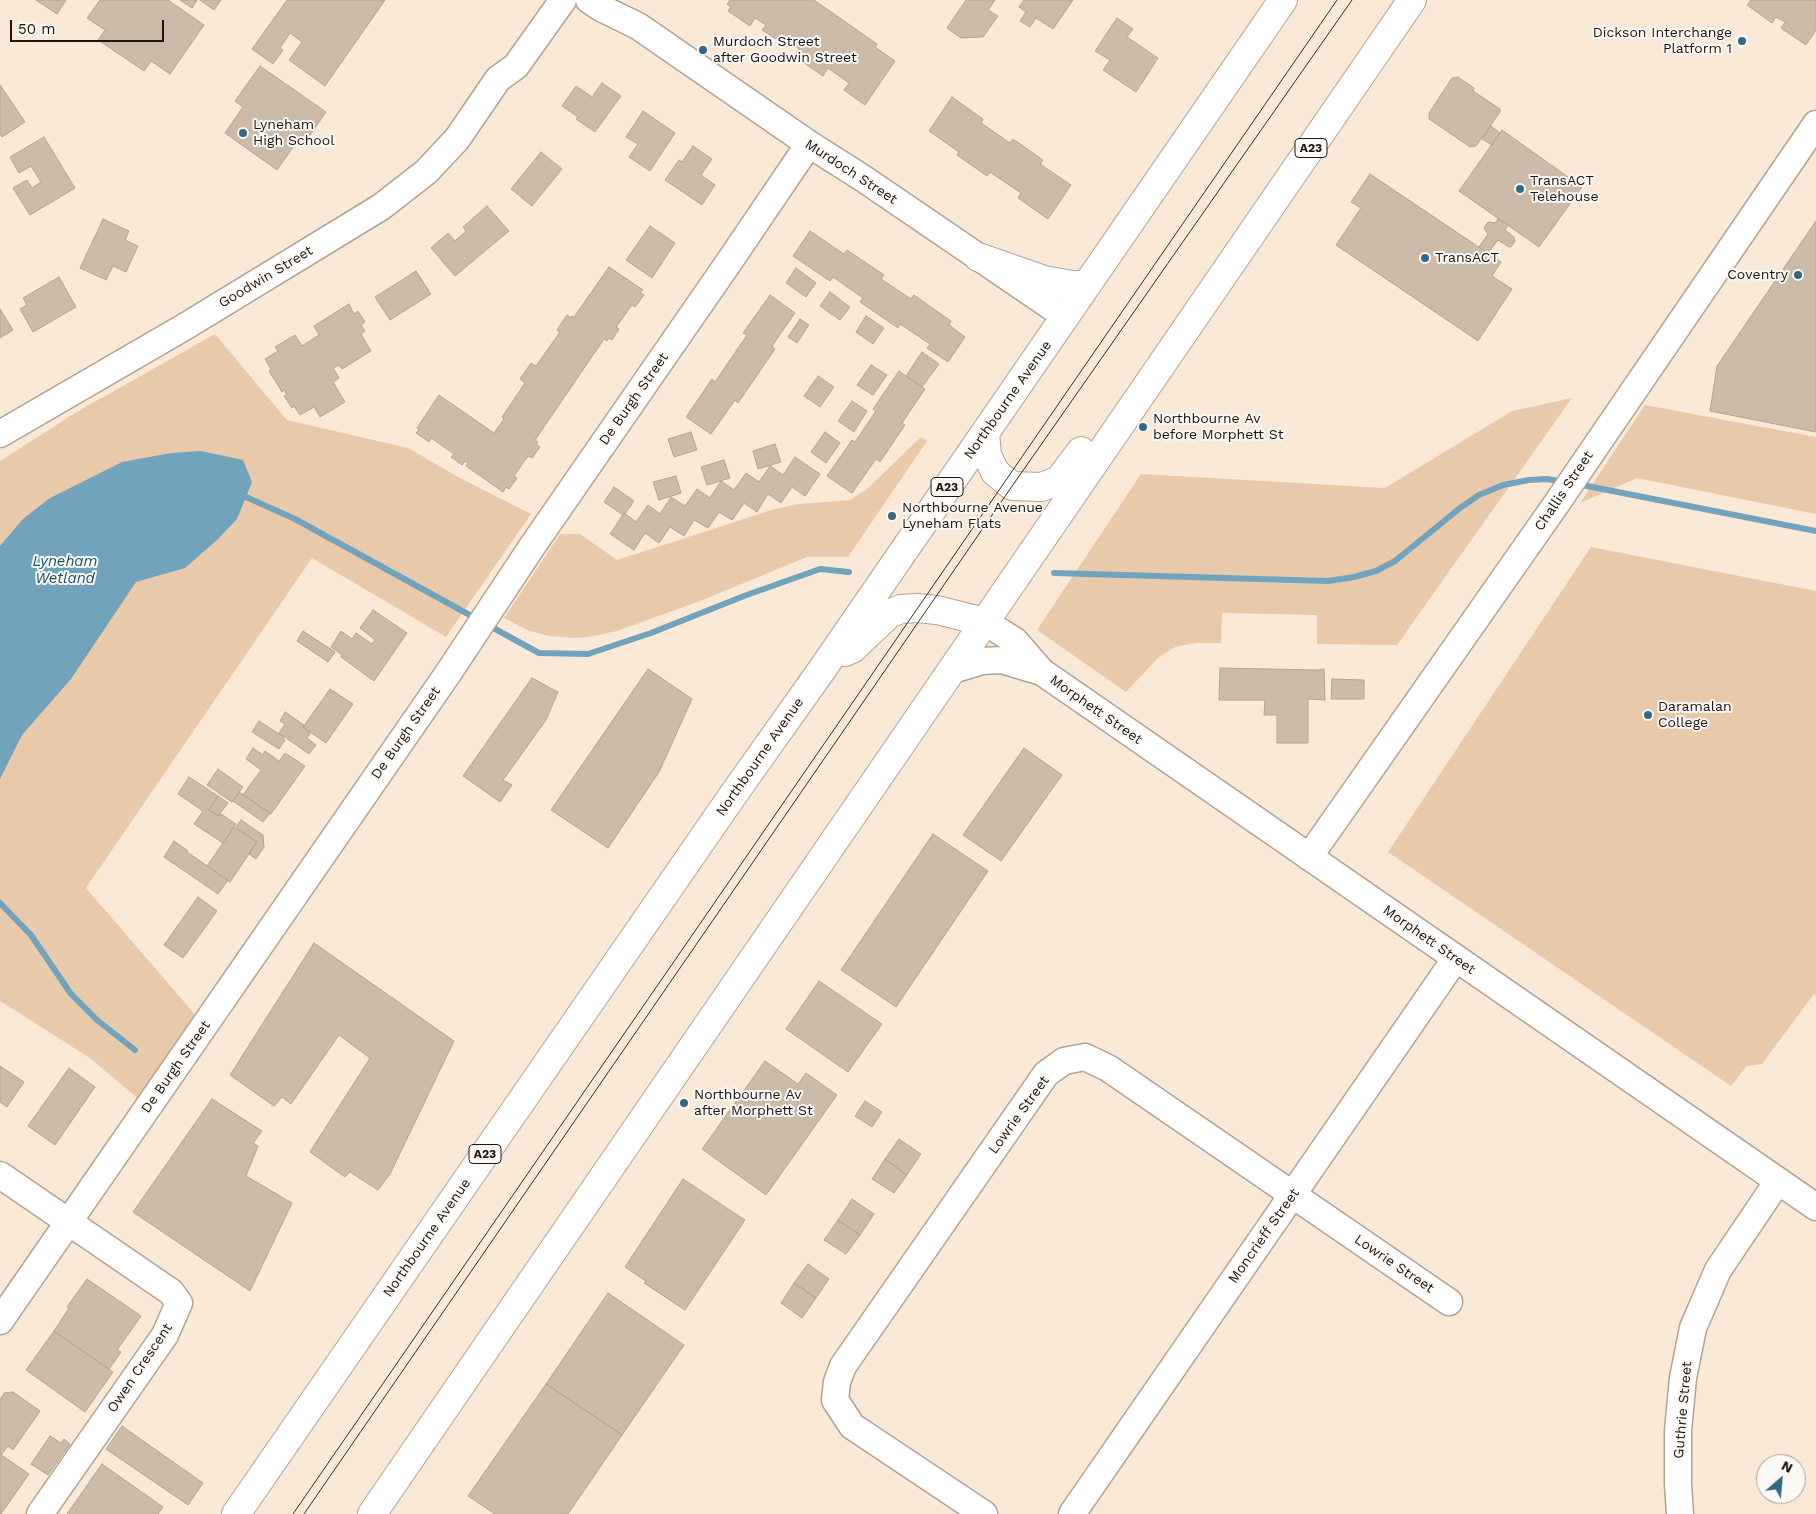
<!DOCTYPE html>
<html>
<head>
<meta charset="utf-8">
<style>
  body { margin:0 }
  #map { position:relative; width:1816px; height:1514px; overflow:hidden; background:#fbe9d7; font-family:"Work Sans",sans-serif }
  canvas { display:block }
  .north { position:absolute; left:1756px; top:1454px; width:50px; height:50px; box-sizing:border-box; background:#fcf9f5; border:1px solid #a29e99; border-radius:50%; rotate:27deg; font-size:14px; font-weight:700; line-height:20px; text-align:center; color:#1b150f }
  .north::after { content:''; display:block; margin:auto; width:18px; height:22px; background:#326883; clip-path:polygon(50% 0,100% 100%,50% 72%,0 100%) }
  .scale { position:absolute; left:10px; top:20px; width:154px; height:22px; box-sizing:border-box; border:2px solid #1b150f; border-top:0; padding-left:6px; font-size:15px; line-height:18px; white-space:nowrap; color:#1b150f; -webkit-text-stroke:4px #fcf9f5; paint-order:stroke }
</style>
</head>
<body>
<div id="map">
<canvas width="1816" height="1514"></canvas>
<div class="north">N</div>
<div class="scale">50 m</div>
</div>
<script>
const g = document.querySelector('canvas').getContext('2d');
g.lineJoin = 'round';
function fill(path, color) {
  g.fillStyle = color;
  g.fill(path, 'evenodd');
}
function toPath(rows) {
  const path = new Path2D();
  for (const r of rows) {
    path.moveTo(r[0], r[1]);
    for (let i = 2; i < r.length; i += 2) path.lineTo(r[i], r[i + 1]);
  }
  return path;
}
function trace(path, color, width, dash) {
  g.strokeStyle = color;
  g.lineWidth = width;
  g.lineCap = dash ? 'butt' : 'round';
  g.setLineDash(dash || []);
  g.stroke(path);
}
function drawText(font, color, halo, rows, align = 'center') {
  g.font = font + ' "Work Sans",sans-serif';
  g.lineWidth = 4;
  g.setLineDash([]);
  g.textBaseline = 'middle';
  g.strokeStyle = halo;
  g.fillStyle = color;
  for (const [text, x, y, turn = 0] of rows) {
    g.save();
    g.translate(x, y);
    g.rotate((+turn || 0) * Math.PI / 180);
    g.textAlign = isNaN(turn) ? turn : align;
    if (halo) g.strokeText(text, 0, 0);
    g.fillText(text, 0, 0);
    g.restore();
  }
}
fill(toPath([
  [215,334,287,420,408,448,460,478,531,514,446,637,312,558,86,888,198,1018,141,1101,90,1058,0,1001,0,461,75,413],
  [1572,398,1397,645,1317,644,1317,615,1222,613,1221,643,1196,643,1175,647,1158,658,1126,692,1037,630,1141,474,1385,488,1512,411],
  [1645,405,1816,437,1816,514,1637,478,1580,503],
  [921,437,927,441,848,557,807,557,700,601,617,631,588,637,576,638,549,636,527,630,504,618,560,534,580,534,617,560,775,509,799,504,850,500,867,489],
  [1591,547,1816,591,1816,996,1814,994,1762,1064,1747,1066,1731,1086,1388,852]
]), '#e8c9aa');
fill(toPath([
  [201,451,243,460,252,482,237,519,217,540,185,568,136,582,71,679,22,735,0,779,0,546,23,519,50,498,122,462,171,453]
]), '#72a3bd');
trace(toPath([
  [1577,484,1816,531],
  [246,497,295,519,477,619],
  [1054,573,1328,581,1354,577,1376,571,1395,561,1460,508,1479,495,1503,485,1529,480,1547,479,1565,482],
  [486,624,539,653,588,654,651,633,744,596,820,569,849,572],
  [0,903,31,935,71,994,97,1020,135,1050]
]), '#72a3bd', 6);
const building = toPath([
  [36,0,66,0,57,14,36,0],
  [100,0,168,0,204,25,170,74,151,61,144,71,98,40,105,30,87,18,100,0],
  [180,0,197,0,192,8,180,0],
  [200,0,221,0,214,10,200,0],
  [287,0,385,0,325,86,289,60,302,42,290,33,280,48,283,50,273,64,252,49,287,0],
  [730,0,814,0,877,44,875,47,895,61,865,105,844,90,849,83,828,68,823,76,794,56,799,49,789,42,787,46,762,30,766,25,755,18,750,26,728,11,731,7,727,4,730,0],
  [966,0,995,0,988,10,998,16,983,37,961,38,947,28,966,0],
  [1024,0,1073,0,1053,29,1036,18,1030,27,1020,21,1026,12,1019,7,1024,0],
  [1751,0,1816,0,1816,30,1806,45,1781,28,1785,22,1776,17,1772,23,1747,5,1751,0],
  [1117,18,1133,29,1127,37,1158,58,1136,92,1103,70,1110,60,1095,51,1117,18],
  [260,66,326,112,302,147,296,143,277,170,225,133,243,107,235,101,260,66],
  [1458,77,1474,88,1473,91,1500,109,1500,112,1476,146,1470,147,1429,119,1429,113,1452,78,1458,77],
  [602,83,621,96,595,132,576,119,578,117,562,106,576,86,592,97,602,83],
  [0,85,25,122,2,137,0,134,0,85],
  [952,97,983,119,981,123,1010,143,1013,139,1043,160,1040,164,1071,185,1048,219,1018,198,1021,193,990,172,987,176,957,155,959,152,929,131,952,97],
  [643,111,675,133,650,171,629,157,638,144,626,137,643,111],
  [1491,126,1500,133,1492,145,1482,139,1491,126],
  [1502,130,1582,187,1539,247,1459,191,1502,130],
  [44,137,75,188,30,215,13,188,27,180,32,188,41,182,31,166,19,173,10,157,44,137],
  [693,146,712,159,701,175,715,185,702,205,665,180,679,160,682,162,693,146],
  [541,152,562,169,532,206,511,189,541,152],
  [1370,174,1501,262,1492,276,1512,289,1478,341,1336,245,1361,208,1351,202,1370,174],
  [487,206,509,231,455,276,431,248,448,233,455,241,466,231,463,227,487,206],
  [103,219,129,231,125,240,138,246,126,272,113,266,106,280,80,268,103,219],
  [1498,219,1508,225,1505,230,1514,237,1515,241,1511,247,1509,247,1498,240,1488,253,1479,247,1488,234,1484,228,1488,222,1495,223,1498,219],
  [1816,221,1816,432,1710,411,1717,366,1816,221],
  [650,226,675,243,652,278,626,260,650,226],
  [810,231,844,254,847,250,884,275,881,279,911,299,914,295,951,321,949,325,965,337,948,362,927,348,930,344,900,324,898,328,860,302,863,298,833,277,830,281,793,256,810,231],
  [609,267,643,290,640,293,644,295,635,307,632,305,616,327,619,329,612,340,609,338,607,341,604,339,535,440,538,442,536,444,540,447,532,458,528,456,514,476,517,478,509,489,506,487,503,492,466,466,468,463,465,461,462,465,451,457,454,454,431,438,429,442,416,433,419,430,417,428,439,395,494,433,504,419,502,417,525,383,520,379,531,363,536,366,560,332,557,330,567,315,571,318,572,316,574,317,609,267],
  [796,268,816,283,806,297,786,283,796,268],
  [416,271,431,294,390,320,375,297,416,271],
  [59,277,76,307,33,332,20,309,27,305,23,298,59,277],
  [830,292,850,307,840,320,820,306,830,292],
  [770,295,795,313,772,346,775,349,738,403,735,400,711,434,686,417,712,379,715,382,747,335,743,333,770,295],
  [349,304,354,314,358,311,365,322,361,325,365,331,361,334,371,351,342,369,339,365,333,368,339,378,333,382,345,402,320,417,314,407,300,415,294,406,292,408,284,396,287,395,284,390,282,392,269,371,271,369,265,359,278,351,275,347,295,335,302,346,319,335,314,326,349,304],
  [0,309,13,330,0,338,0,309],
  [866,316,884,328,873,344,856,332,866,316],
  [800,319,809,325,797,343,788,337,800,319],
  [922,352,939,364,922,387,906,376,922,352],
  [871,365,887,375,873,395,857,385,871,365],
  [899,371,925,389,902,423,905,425,880,462,876,459,852,493,827,476,852,440,855,442,876,411,873,409,899,371],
  [818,376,834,387,820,407,804,396,818,376],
  [852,401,867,411,854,432,838,421,852,401],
  [691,432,697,450,674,457,668,439,691,432],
  [825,432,840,443,826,463,811,452,825,432],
  [775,444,781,462,758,469,753,451,775,444],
  [795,457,820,474,805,496,792,487,781,503,768,494,757,512,744,503,732,520,719,512,708,528,694,520,684,536,670,527,659,543,645,533,634,550,610,534,624,513,636,522,648,505,660,514,671,497,685,506,697,489,710,498,721,481,734,490,746,473,759,482,770,466,783,475,795,457],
  [724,460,730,478,707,485,701,467,724,460],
  [676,476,681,493,659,500,653,482,676,476],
  [614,487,634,501,625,514,623,515,604,502,614,487],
  [373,610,407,633,374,681,341,657,342,655,331,647,341,631,352,639,356,633,372,644,375,640,360,628,373,610],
  [303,631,335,652,328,662,297,641,303,631],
  [1220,668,1317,670,1324,669,1325,700,1308,699,1308,743,1277,743,1277,715,1264,715,1265,700,1219,700,1220,668],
  [648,669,692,699,659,772,608,848,551,810,648,669],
  [532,678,558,692,546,720,503,780,512,785,500,802,463,776,532,678],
  [1332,679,1364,680,1364,699,1331,699,1332,679],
  [330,689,353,704,326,743,303,727,330,689],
  [285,712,304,725,303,727,310,733,307,738,316,745,309,754,279,733,285,724,280,721,285,712],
  [259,721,284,737,283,738,285,740,279,749,252,732,259,721],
  [253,748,263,755,265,751,279,761,285,753,305,766,271,814,243,795,261,770,246,759,253,748],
  [1024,748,1062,775,1001,861,963,835,1024,748],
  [218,769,243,787,232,802,207,785,218,769],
  [189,777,218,796,209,810,218,816,221,814,236,824,223,843,194,824,203,811,178,794,189,777],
  [239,792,270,813,263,822,233,801,239,792],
  [218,796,228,803,218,816,209,810,218,796],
  [241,820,263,835,264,847,256,859,249,854,257,842,236,827,241,820],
  [234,827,257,842,230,882,207,866,234,827],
  [933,834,988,871,896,1007,841,970,933,834],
  [174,841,188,851,187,852,228,880,218,894,164,857,174,841],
  [198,897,217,911,183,958,164,945,198,897],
  [314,943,454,1041,390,1174,378,1190,350,1172,345,1177,310,1152,370,1058,339,1035,291,1104,282,1097,274,1106,230,1075,314,943],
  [819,981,882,1024,848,1072,786,1029,819,981],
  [765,1061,798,1084,806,1073,837,1095,766,1195,702,1149,765,1061],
  [0,1066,24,1082,7,1107,0,1102,0,1066],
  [69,1068,95,1087,55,1145,28,1126,69,1068],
  [212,1099,262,1131,253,1143,258,1146,246,1176,292,1203,250,1291,133,1212,212,1099],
  [865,1101,882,1112,872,1127,855,1116,865,1101],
  [899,1139,921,1154,907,1175,885,1159,899,1139],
  [885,1159,907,1175,894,1193,872,1179,885,1159],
  [683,1179,745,1220,685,1310,644,1283,646,1281,625,1267,683,1179],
  [852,1199,874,1214,860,1235,838,1220,852,1199],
  [838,1220,860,1235,846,1254,824,1240,838,1220],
  [808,1264,829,1279,816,1298,794,1283,808,1264],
  [87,1279,141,1316,117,1350,121,1352,109,1369,54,1331,69,1308,67,1307,87,1279],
  [794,1283,816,1298,802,1318,781,1303,794,1283],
  [608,1293,684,1345,622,1435,546,1384,608,1293],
  [54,1331,113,1372,85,1412,26,1370,54,1331],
  [546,1384,622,1435,568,1514,495,1514,468,1496,546,1384],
  [13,1392,40,1411,13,1450,8,1446,1,1455,0,1454,0,1400,4,1393,13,1392],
  [122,1426,203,1483,188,1505,106,1449,122,1426],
  [50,1436,61,1443,64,1439,70,1444,48,1475,31,1464,50,1436],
  [0,1454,29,1474,1,1514,0,1514,0,1454],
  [102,1464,163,1507,158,1514,67,1514,102,1464]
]);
fill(building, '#cdbbaa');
trace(building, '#b5a493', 1);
const minor = toPath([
  [589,0,601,8,638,26,809,144,864,179,1065,316],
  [0,434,186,326,381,207,426,172,457,139,498,79,516,66,563,0],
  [985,622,1015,641,1042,672,1816,1207],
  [952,670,982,661,1002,660,1042,672],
  [1309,857,1557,503,1816,124],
  [0,1175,171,1292,179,1303,165,1335,40,1514],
  [0,1321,449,672,531,548,729,262,809,144],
  [984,1514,852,1426,835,1400,837,1382,843,1366,1046,1074,1064,1061,1085,1057,1108,1068,1449,1302],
  [1072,1514,1456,958],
  [1680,1514,1678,1484,1678,1431,1683,1378,1693,1328,1718,1270,1778,1181]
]);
const highway = toPath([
  [978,257,1044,280,1072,285,1087,285],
  [985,433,987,455,995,472,1012,486,1042,487,1059,480,1081,451],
  [845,652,852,649,889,614,901,609,918,608,937,610,985,622],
  [236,1514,733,795,821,671,1283,0],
  [372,1514,1412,0]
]);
trace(minor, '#b4a291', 29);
trace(highway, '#b4a291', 30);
trace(minor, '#fff', 26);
trace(highway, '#fff', 28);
trace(toPath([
  [293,1514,1337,0],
  [304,1514,1001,502,1352,0]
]), '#362e27', 1);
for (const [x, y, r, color] of [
  [1742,41,5,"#326883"],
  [703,50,5,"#326883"],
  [243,133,5,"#326883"],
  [1520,189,5,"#326883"],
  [1425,258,5,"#326883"],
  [1798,275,5,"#326883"],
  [1143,427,5,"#326883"],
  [892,516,5,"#326883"],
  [1648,715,5,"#326883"],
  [684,1103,5,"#326883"]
]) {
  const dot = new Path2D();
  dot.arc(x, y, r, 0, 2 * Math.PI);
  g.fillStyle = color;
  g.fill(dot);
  trace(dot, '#fcf9f5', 2);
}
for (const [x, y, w] of [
  [1311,148,32],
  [947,487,32],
  [485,1154,32]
]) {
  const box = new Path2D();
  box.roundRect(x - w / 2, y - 9.5, w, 19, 4);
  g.fillStyle = '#fcf9f5';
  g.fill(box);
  trace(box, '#1b150f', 1);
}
drawText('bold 12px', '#1b150f', null, [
  ["A23",1311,148],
  ["A23",947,487],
  ["A23",485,1154]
]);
drawText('14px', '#1b150f', '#fcf9f5', [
  ["Dickson Interchange",1732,33,"right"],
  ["Platform 1",1732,49,"right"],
  ["Murdoch Street",713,42],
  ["after Goodwin Street",713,58],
  ["Lyneham",253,125],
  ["High School",253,141],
  ["TransACT",1530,181],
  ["Telehouse",1530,197],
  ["TransACT",1435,258],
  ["Coventry",1788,275,"right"],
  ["Northbourne Av",1153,419],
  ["before Morphett St",1153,435],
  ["Northbourne Avenue",902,508],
  ["Lyneham Flats",902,524],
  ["Daramalan",1658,707],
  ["College",1658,723],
  ["Northbourne Av",694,1095],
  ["after Morphett St",694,1111]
], 'left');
drawText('14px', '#1b150f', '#fcf9f5', [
  ["Murdoch Street",851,172,33],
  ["Goodwin Street",266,277,-31],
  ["De Burgh Street",634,399,-55],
  ["Northbourne Avenue",1008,400,-55],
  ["Challis Street",1564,491,-56],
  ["Morphett Street",1096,710,35],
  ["De Burgh Street",406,733,-55],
  ["Northbourne Avenue",760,757,-55],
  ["Morphett Street",1429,940,35],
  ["De Burgh Street",176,1067,-55],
  ["Lowrie Street",1019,1115,-54],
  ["Moncrieff Street",1264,1236,-55],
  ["Northbourne Avenue",427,1238,-55],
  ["Lowrie Street",1394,1264,34],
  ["Owen Crescent",140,1368,-56],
  ["Guthrie Street",1683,1410,-85]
]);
drawText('italic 15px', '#11506c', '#fcf9f5', [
  ["Lyneham",65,562],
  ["Wetland",65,579]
]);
</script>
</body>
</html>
